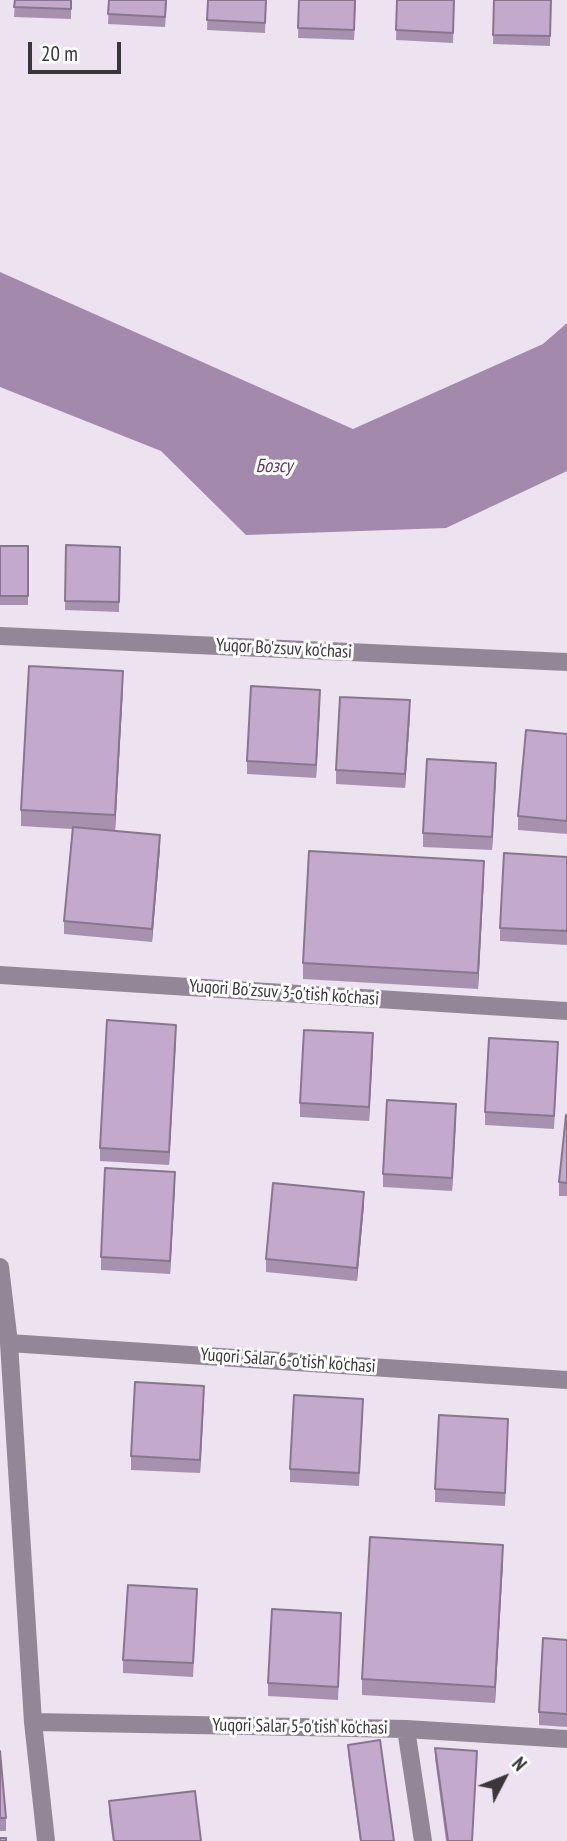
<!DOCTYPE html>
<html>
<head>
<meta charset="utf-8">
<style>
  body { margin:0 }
  #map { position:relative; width:567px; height:1841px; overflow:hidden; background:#ece2f0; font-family:"PT Sans Narrow",sans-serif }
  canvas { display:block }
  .north { position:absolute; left:469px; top:1743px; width:70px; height:70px; -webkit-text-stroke:5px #fff; paint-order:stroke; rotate:48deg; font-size:19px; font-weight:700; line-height:28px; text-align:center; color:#3a363b }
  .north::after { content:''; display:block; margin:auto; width:24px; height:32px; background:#3a363b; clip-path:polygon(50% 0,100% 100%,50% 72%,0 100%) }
  .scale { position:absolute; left:28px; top:42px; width:93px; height:32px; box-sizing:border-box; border:4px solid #3a363b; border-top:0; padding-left:9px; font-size:21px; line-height:24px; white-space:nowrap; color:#3a363b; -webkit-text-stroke:5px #fff; paint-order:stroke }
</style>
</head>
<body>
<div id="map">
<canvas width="567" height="1841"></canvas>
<div class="north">N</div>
<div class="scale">20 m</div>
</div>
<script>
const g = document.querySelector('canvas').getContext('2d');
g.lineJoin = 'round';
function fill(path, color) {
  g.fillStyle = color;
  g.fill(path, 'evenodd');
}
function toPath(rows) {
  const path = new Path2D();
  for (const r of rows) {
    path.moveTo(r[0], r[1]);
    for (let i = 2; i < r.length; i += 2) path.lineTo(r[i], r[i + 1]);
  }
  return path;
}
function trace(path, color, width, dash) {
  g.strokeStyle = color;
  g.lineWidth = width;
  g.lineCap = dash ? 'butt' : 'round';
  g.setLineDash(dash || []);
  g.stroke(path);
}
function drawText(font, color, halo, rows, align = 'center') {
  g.font = font + ' "PT Sans Narrow",sans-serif';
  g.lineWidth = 6;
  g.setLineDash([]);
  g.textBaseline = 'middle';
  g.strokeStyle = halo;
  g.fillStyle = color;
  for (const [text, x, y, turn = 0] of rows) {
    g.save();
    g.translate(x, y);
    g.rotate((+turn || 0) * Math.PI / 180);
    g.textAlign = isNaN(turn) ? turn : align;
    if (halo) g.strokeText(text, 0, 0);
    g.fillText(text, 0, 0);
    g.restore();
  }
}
fill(toPath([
  [0,272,353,429,543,344,567,323,567,471,446,528,246,535,161,451,0,387]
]), '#a38aac');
trace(toPath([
  [0,636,567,662],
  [0,975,567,1011],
  [0,1267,9,1343,33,1722,46,1841],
  [9,1343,567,1380],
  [33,1722,406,1729,567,1739],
  [406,1729,423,1841]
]), '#928796', 18);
fill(toPath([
  [15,0,71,0,71,19,14,17],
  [109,0,167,0,165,27,108,24],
  [208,0,266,0,265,33,207,30],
  [299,0,356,0,354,40,298,38],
  [397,0,454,0,453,43,396,40],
  [494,0,551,0,550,46,493,44],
  [66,545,120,547,119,612,65,610],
  [0,546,28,546,28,605,0,605],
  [123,687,115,831,160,848,152,942,64,934,64,921,72,829,21,826,21,810],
  [320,704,316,778,247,774,247,761],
  [410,714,405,788,336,784,336,770],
  [567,734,567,834,518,830,518,816],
  [496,776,492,850,423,847,423,833],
  [567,857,567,945,500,941,500,928],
  [484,877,478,989,303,979,303,963],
  [176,1038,169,1165,100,1161,100,1148],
  [373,1047,369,1121,300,1117,300,1103],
  [558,1055,554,1129,485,1125,485,1112],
  [567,1115,567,1196,559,1196,559,1182],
  [456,1118,452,1191,383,1187,383,1174],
  [175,1186,170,1274,101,1270,101,1257],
  [364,1205,357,1281,266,1272,266,1259],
  [204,1399,200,1473,131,1470,131,1456],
  [363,1412,359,1486,290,1482,290,1469],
  [508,1432,505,1506,435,1502,435,1489],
  [503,1561,495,1703,362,1695,362,1679],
  [197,1603,193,1677,123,1673,123,1660],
  [341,1626,338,1700,268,1696,268,1683],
  [567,1640,567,1727,539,1725,539,1712],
  [348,1745,394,1841,360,1841,348,1754],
  [435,1748,477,1761,472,1841,446,1841,435,1758],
  [0,1751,6,1818,6,1831,0,1831],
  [109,1801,201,1841,113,1841,109,1814]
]), '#a891af');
fill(toPath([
  [123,671,123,687,115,831,115,815],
  [320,690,320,704,316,778,316,765],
  [410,700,410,714,405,788,405,774],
  [496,763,496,776,492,850,492,837],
  [160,835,160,848,152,942,152,929],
  [484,861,484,877,478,989,478,973],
  [176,1025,176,1038,169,1165,169,1152],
  [373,1033,373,1047,369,1121,369,1107],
  [456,1104,456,1118,452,1191,452,1178],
  [175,1172,175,1186,170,1274,170,1261],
  [364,1192,364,1205,357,1281,357,1268],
  [204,1386,204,1399,200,1473,200,1460],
  [503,1545,503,1561,495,1703,495,1687]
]), '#88768f');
const building = toPath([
  [15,0,71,0,71,9,14,7,15,0],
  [109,0,166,0,165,17,108,14,109,0],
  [208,0,266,0,265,23,207,20,208,0],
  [299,0,355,0,354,30,298,28,299,0],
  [397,0,454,0,453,33,396,30,397,0],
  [494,0,551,0,550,36,493,35,494,0],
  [66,545,120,547,119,602,65,601,66,545],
  [0,546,28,546,28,596,0,596,0,546],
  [29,666,123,671,115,815,21,810,29,666],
  [251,686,320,690,316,765,247,761,251,686],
  [340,697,410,700,405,774,336,770,340,697],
  [526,730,567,734,567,821,518,816,526,730],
  [427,759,496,763,492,837,423,833,427,759],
  [73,827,160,835,152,929,64,921,73,827],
  [309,851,484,861,478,973,303,963,309,851],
  [504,853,567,857,567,931,500,928,504,853],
  [107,1020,176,1025,169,1152,100,1148,107,1020],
  [304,1030,373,1033,369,1107,300,1103,304,1030],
  [489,1038,558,1042,554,1116,485,1112,489,1038],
  [387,1100,456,1104,452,1178,383,1174,387,1100],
  [566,1115,567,1115,567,1183,559,1182,566,1115],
  [105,1168,175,1172,170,1261,101,1257,105,1168],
  [273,1183,364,1192,357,1268,266,1259,273,1183],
  [135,1382,204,1386,200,1460,131,1456,135,1382],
  [294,1395,363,1399,359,1473,290,1469,294,1395],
  [439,1415,508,1419,505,1493,435,1489,439,1415],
  [370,1537,503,1545,495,1687,362,1679,370,1537],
  [128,1585,197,1589,193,1663,123,1660,128,1585],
  [272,1609,341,1613,338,1687,268,1683,272,1609],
  [543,1638,567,1640,567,1714,539,1712,543,1638],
  [380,1740,394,1841,361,1841,348,1745,380,1740],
  [435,1748,477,1751,472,1841,448,1841,435,1748],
  [0,1751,6,1818,0,1818,0,1751],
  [195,1791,201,1841,114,1841,109,1801,195,1791],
  [0,1838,6,1838,6,1841,0,1841,0,1838]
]);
fill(building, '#c3a9cc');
trace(building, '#88768f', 2);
drawText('18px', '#3a363b', '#fff', [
  ["Yuqor Bo'zsuv ko'chasi",284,649,3],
  ["Yuqori Bo'zsuv 3-o'tish ko'chasi",284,993,4],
  ["Yuqori Salar 6-o'tish ko'chasi",288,1361,4],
  ["Yuqori Salar 5-o'tish ko'chasi",300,1727,1]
]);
drawText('italic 19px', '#5d3a69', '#fff', [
  ["Бозсу",274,467]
]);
</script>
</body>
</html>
